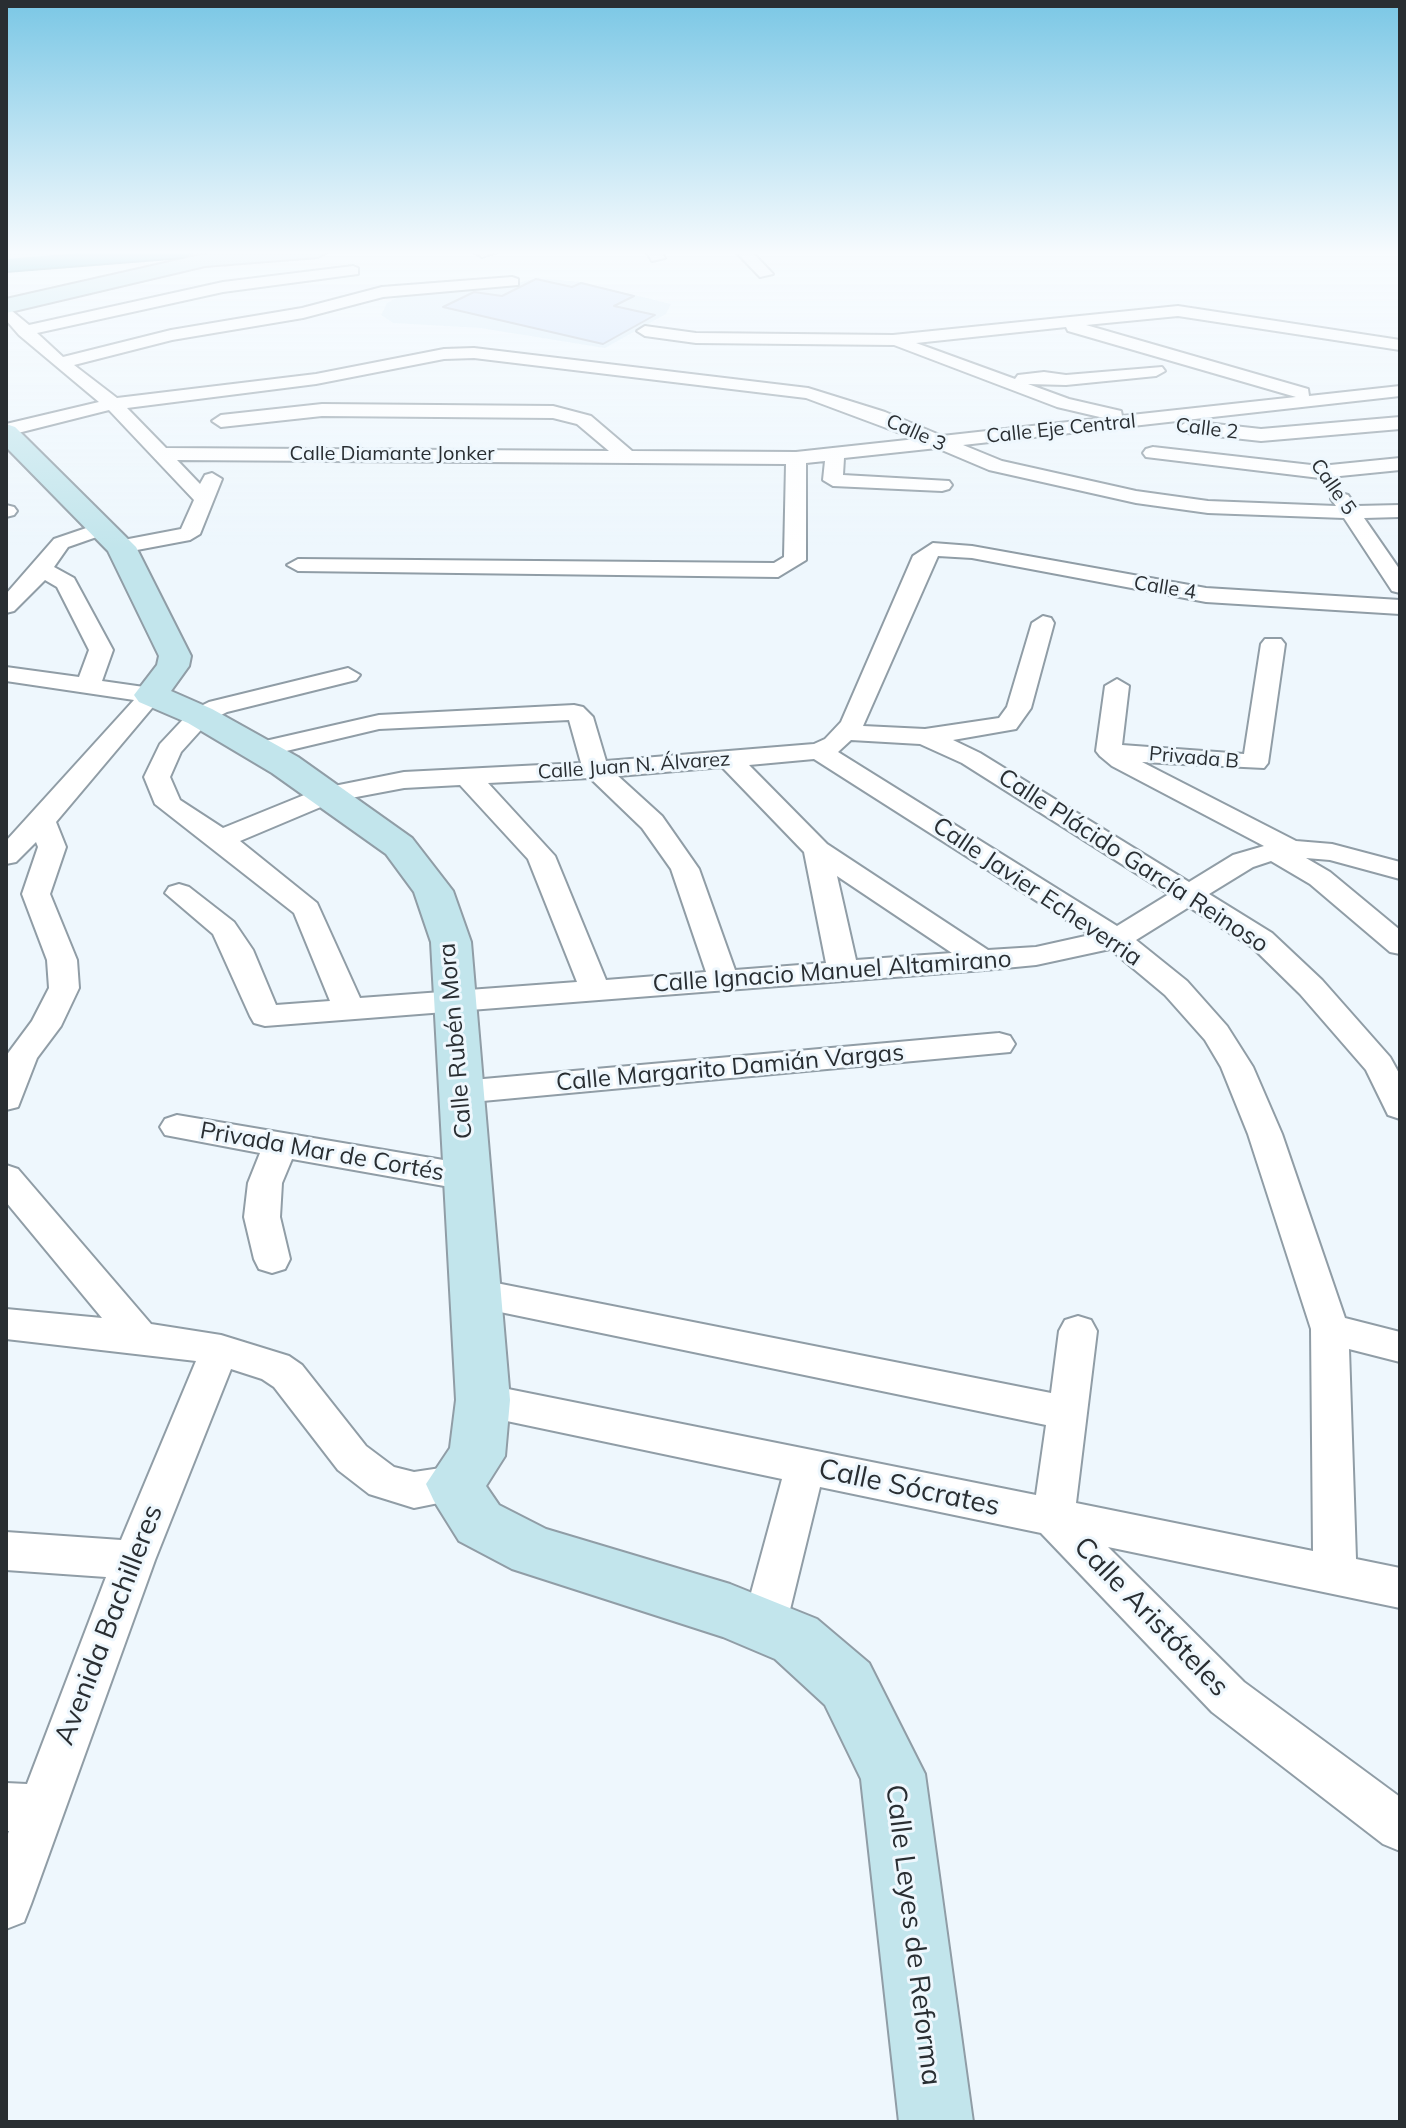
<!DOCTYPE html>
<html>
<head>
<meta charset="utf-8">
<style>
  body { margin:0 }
  #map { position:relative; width:1406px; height:2128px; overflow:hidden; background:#eef7fd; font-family:Mulish,sans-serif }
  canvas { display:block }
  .frame { position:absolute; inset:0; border:8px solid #292e32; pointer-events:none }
</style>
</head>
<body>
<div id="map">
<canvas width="1406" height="2128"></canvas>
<div class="frame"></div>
</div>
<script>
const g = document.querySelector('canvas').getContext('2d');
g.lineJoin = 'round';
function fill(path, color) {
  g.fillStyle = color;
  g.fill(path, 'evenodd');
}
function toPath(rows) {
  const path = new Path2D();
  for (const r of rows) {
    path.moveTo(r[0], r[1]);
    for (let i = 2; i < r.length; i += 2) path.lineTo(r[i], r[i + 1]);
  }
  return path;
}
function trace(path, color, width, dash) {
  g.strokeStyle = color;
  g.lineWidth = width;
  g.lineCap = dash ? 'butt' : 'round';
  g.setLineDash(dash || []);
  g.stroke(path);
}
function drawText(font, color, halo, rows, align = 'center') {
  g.font = font + ' Mulish,sans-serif';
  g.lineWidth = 6;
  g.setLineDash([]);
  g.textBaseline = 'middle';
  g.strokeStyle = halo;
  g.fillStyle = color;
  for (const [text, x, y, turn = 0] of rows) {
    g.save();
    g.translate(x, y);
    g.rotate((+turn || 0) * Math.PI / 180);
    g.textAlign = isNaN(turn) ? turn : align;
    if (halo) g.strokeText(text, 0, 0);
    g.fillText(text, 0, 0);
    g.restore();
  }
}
fill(toPath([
  [536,278,582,282,671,304,666,314,605,348,480,328,393,323,381,315,387,303,403,294,514,284]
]), '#dceefa');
const building = toPath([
  [536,279,572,287,581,283,634,296,614,306,655,315,603,344,443,307,474,292,502,296,536,279]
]);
fill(building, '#cee0fb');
trace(building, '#b6bfcc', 2);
const street = toPath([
  [499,251,482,257,474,252,475,251,499,251],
  [646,251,661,251,665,258,652,261,646,251],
  [735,251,751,251,773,274,760,277,735,251],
  [353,266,358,268,358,274,223,292,37,333,63,357,171,330,302,308,382,287,512,277,518,279,518,285,383,297,303,318,172,340,74,365,117,398,316,374,444,349,474,348,808,388,885,412,942,436,1104,418,1057,407,894,345,696,343,645,336,637,331,645,326,696,333,893,335,1178,306,1400,340,1400,350,1178,316,1086,325,1308,389,1309,396,1400,386,1400,396,963,445,1002,461,1136,491,1208,501,1336,506,1331,499,1341,493,1348,495,1356,506,1400,505,1400,517,1364,518,1400,570,1400,593,1392,591,1344,518,1208,513,1136,503,989,470,937,448,844,458,843,475,949,481,952,485,949,489,942,491,833,486,823,480,825,461,806,463,806,560,778,577,298,571,287,565,298,559,774,563,784,557,786,464,177,460,200,484,205,475,212,473,222,479,200,534,190,540,121,553,110,547,113,542,181,529,194,500,109,410,6,436,6,424,99,402,19,335,6,320,6,306,29,325,223,282,353,266],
  [1066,327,1068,331,1296,397,1122,416,1121,411,1069,399,1028,384,1066,385,1156,376,1165,371,1162,367,1066,375,1044,372,1018,375,1015,379,916,343,1066,327],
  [474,358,806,398,916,439,796,452,632,451,591,416,553,406,322,404,221,415,212,421,221,427,322,416,553,418,577,424,609,451,166,448,127,408,316,384,444,359,474,358],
  [1400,417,1400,429,1261,441,1188,433,1179,427,1188,421,1261,429,1400,417],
  [1153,447,1320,466,1400,458,1400,470,1320,478,1146,457,1143,453,1146,449,1153,447],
  [6,505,14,507,17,511,14,515,6,517,6,505],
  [101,523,108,525,111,529,108,533,68,547,54,567,74,578,113,650,102,681,151,688,163,695,56,822,66,847,50,894,77,960,79,988,61,1026,37,1058,18,1107,6,1110,6,1056,32,1021,49,988,47,960,22,894,38,847,36,842,16,862,6,864,6,841,134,700,6,681,6,667,79,677,89,650,57,587,45,580,14,611,6,613,6,594,54,539,101,523],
  [933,543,972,546,1206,588,1400,600,1400,614,1206,602,972,558,938,556,863,726,925,729,999,718,1007,707,1032,623,1043,616,1051,618,1054,623,1031,708,1016,729,953,740,980,753,1189,882,1233,855,1264,846,1112,766,1100,756,1096,751,1105,686,1117,679,1129,686,1122,745,1244,754,1261,644,1265,639,1281,639,1285,644,1268,763,1264,768,1142,762,1296,841,1332,844,1400,862,1400,879,1330,860,1306,858,1330,872,1400,930,1400,954,1390,952,1310,884,1271,861,1253,867,1209,894,1272,933,1322,980,1390,1057,1400,1075,1400,1119,1388,1115,1366,1070,1300,994,1252,947,1189,907,1136,940,1187,981,1227,1026,1253,1067,1282,1134,1345,1318,1400,1332,1400,1362,1349,1349,1356,1559,1400,1568,1400,1608,1108,1547,1244,1682,1400,1797,1400,1851,1383,1844,1212,1712,1041,1533,820,1487,786,1626,779,1640,764,1646,749,1640,742,1626,782,1479,483,1416,469,1411,463,1400,469,1389,483,1384,1036,1495,1046,1425,476,1307,463,1303,458,1293,463,1283,476,1279,1051,1393,1059,1331,1065,1320,1078,1316,1091,1320,1097,1331,1076,1503,1313,1551,1311,1329,1248,1134,1221,1067,1205,1040,1165,995,1110,949,1036,965,984,970,265,1026,254,1023,250,1016,213,934,165,893,169,887,179,884,189,887,234,922,253,950,276,1005,330,1001,294,913,155,804,144,777,160,744,191,711,209,702,348,668,360,675,356,680,227,712,209,721,181,752,170,777,180,800,223,828,319,789,404,772,581,763,569,720,379,729,261,757,248,749,252,744,379,715,574,705,583,707,593,717,606,761,814,744,825,739,841,722,913,556,933,543],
  [851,740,920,744,962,763,1169,894,1117,926,838,752,851,740],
  [814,759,1090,935,1036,947,988,950,827,844,749,765,814,759],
  [722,767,804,852,826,963,735,970,699,869,662,816,618,776,722,767],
  [590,778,642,828,671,869,706,972,606,980,555,856,488,783,590,778],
  [460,785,528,859,577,982,360,998,317,903,240,841,335,801,404,788,460,785],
  [837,876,952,953,856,960,837,876],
  [999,1033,1010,1036,1015,1044,1010,1052,461,1103,449,1100,445,1092,449,1084,461,1081,999,1033],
  [177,1115,467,1164,479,1168,484,1177,479,1186,467,1190,292,1159,282,1183,280,1217,290,1259,285,1269,272,1273,259,1269,254,1259,244,1217,248,1183,260,1153,165,1135,160,1127,165,1119,177,1115],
  [6,1165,18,1169,151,1324,221,1335,289,1356,302,1365,366,1446,394,1467,414,1472,454,1466,468,1471,474,1484,468,1497,414,1508,369,1494,338,1470,274,1387,262,1379,231,1369,155,1560,31,1904,24,1922,6,1929,6,1839,9,1831,6,1831,6,1783,27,1784,106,1577,6,1570,6,1532,121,1540,196,1361,6,1339,6,1309,102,1318,6,1202,6,1165]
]);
const secondary = toPath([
  [6,251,78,251,68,257,6,262,6,251],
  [238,251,328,251,318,257,205,266,6,313,6,299,205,254,238,251],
  [6,424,15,427,136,547,191,656,189,666,171,691,212,709,298,757,412,838,453,891,471,942,510,1400,505,1456,486,1486,499,1505,546,1529,730,1584,817,1619,869,1663,925,1774,973,2122,899,2122,861,1779,825,1705,775,1659,723,1637,512,1569,459,1541,434,1501,426,1484,450,1448,456,1400,431,942,414,892,386,854,272,773,188,723,139,702,134,695,157,665,159,656,108,551,6,447,6,424]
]);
const highway = toPath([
  [103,251,193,251,183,257,6,271,6,259,103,251]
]);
trace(street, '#909da6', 4);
trace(secondary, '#909da6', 4);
trace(highway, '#307e8f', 4);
fill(street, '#fff');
fill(secondary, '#c2e5ec');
fill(highway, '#34a9c1');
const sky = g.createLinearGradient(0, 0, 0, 549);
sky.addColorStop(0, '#7ac7e5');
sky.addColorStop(0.46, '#f7fbfe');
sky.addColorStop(1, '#f7fbfe00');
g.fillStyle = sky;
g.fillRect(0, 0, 1406, 549);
drawText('20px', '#292e32', '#eef7fd', [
  ["Calle Eje Central",1061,429,-6],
  ["Calle 2",1207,429,7],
  ["Calle 3",916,433,24],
  ["Calle Diamante Jonker",392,454],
  ["Calle 5",1333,487,55],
  ["Calle 4",1165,588,9],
  ["Privada B",1194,758,5],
  ["Calle Juan N. Álvarez",634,766,-4]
]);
drawText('24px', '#292e32', '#eef7fd', [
  ["Calle Plácido García Reinoso",1133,861,33],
  ["Calle Javier Echeverria",1037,892,34],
  ["Calle Ignacio Manuel Altamirano",832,972,-4],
  ["Calle Rubén Mora",456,1041,-95],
  ["Calle Margarito Damián Vargas",730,1068,-5],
  ["Privada Mar de Cortés",322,1152,10]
]);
drawText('28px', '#292e32', '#eef7fd', [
  ["Calle Sócrates",909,1488,12],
  ["Calle Aristóteles",1151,1617,46],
  ["Avenida Bachilleres",109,1625,-69],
  ["Calle Leyes de Reforma",913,1935,83]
]);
</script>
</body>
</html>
